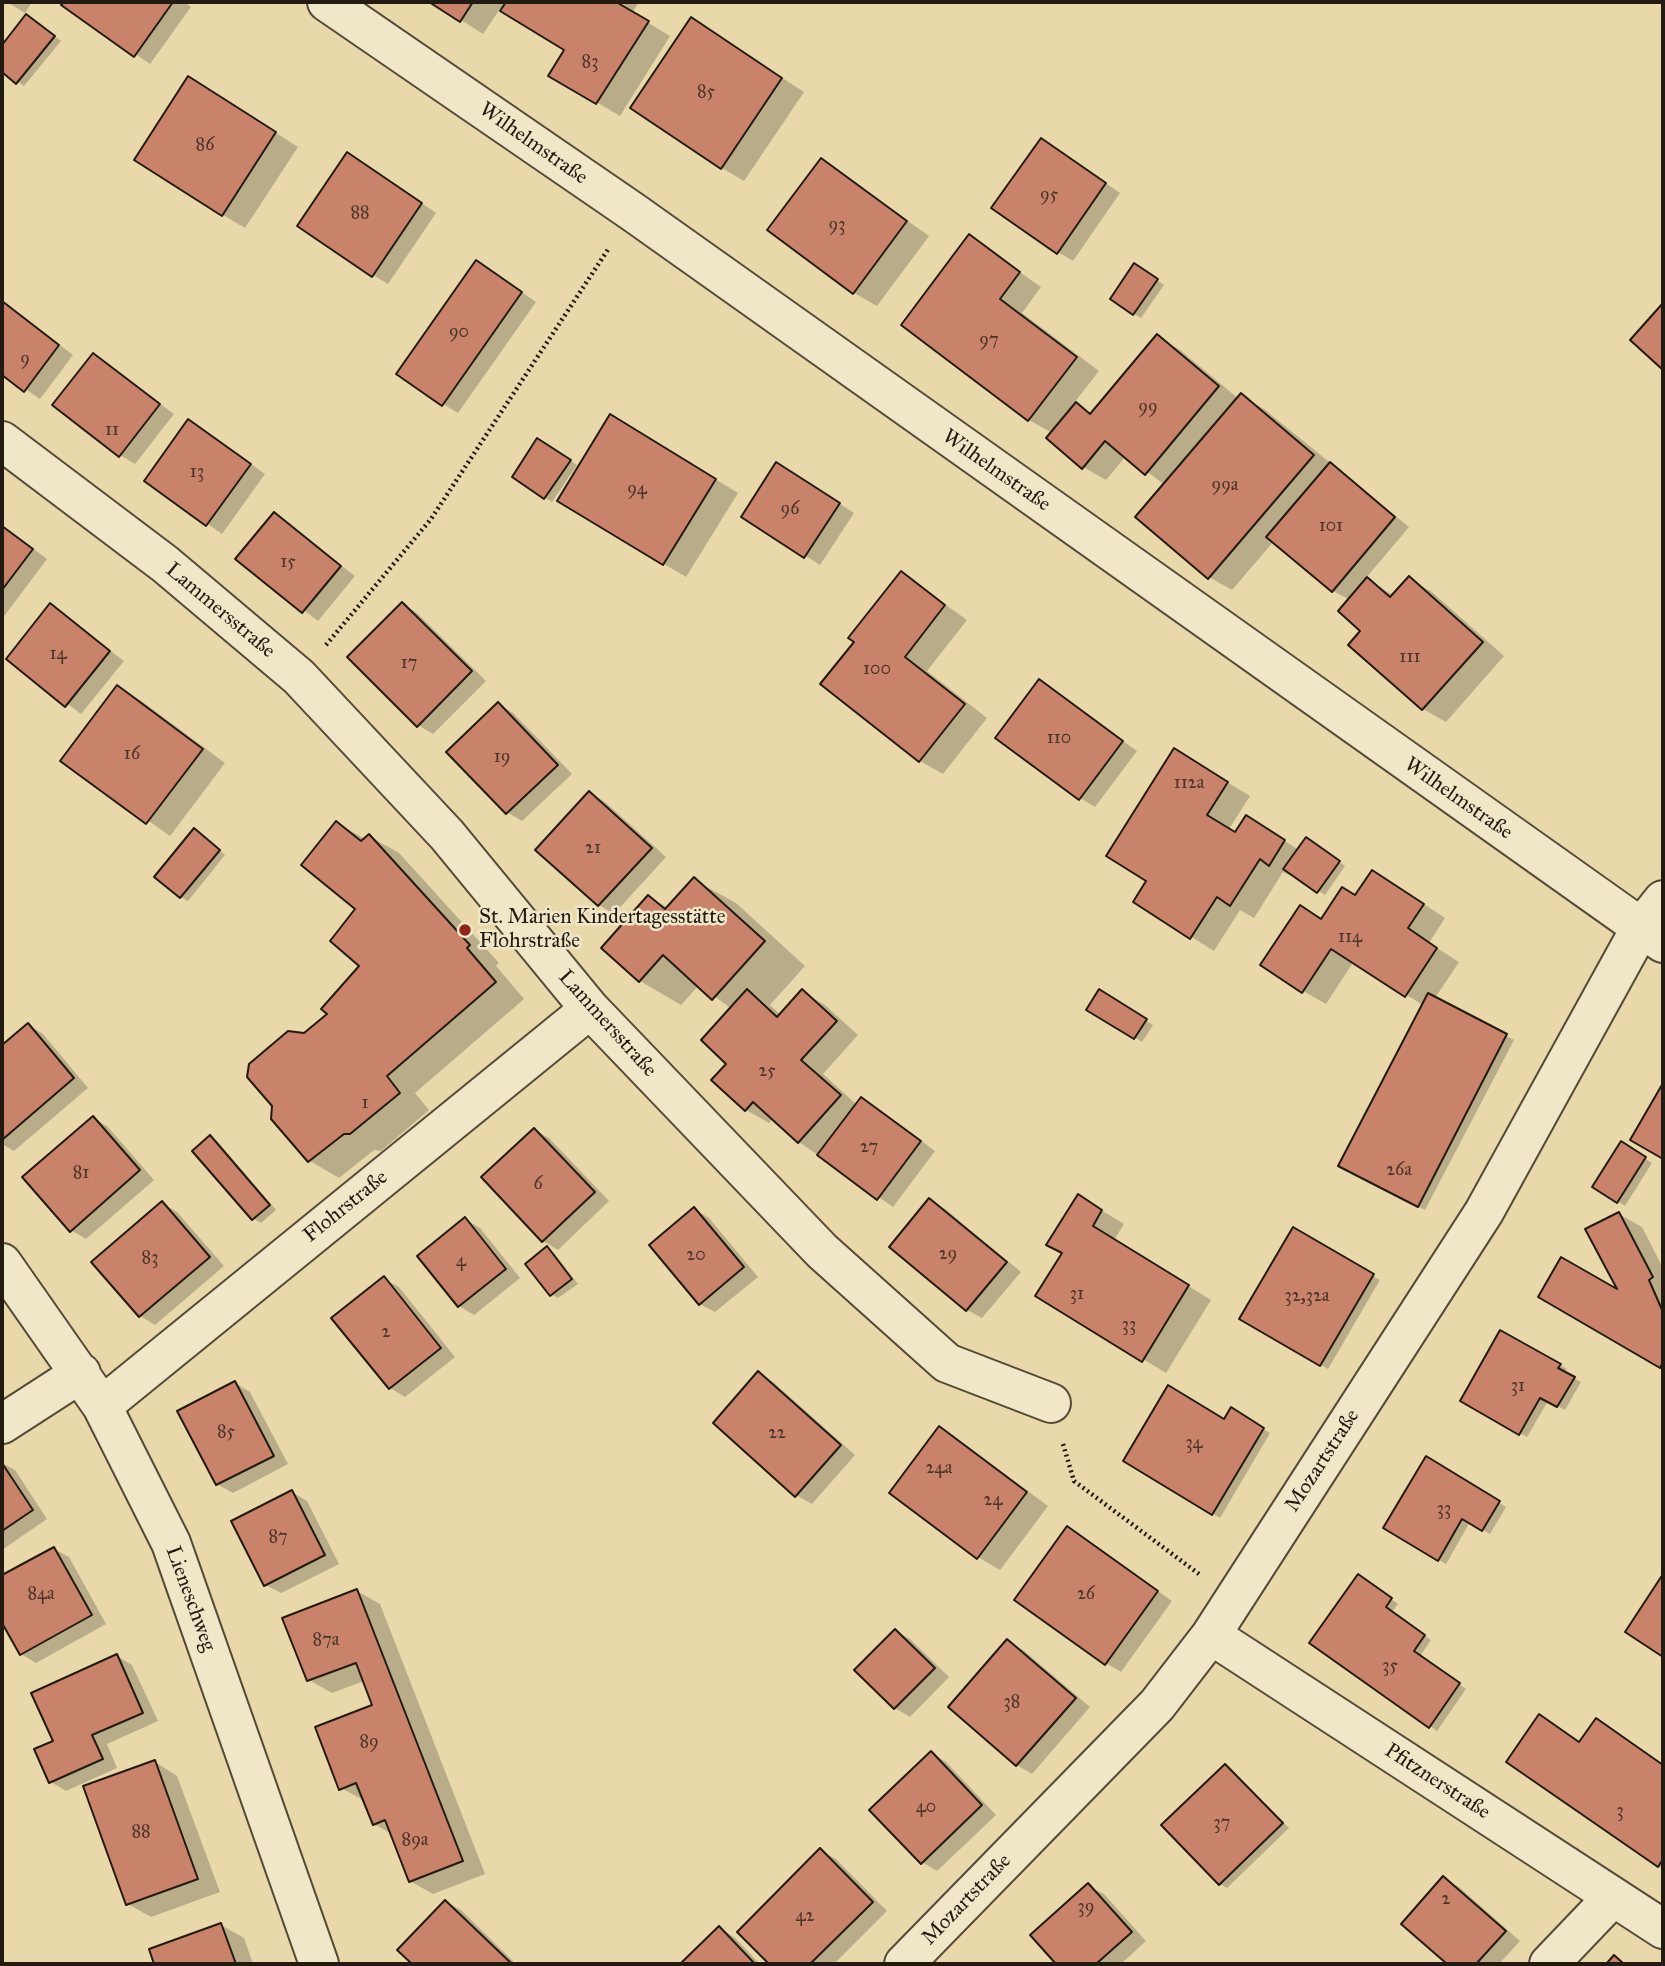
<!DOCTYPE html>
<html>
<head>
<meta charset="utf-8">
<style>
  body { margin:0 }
  #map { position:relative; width:1665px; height:1966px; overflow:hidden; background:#e8d8aa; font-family:"IM FELL Great Primer",serif }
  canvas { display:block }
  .frame { position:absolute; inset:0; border:4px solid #231b11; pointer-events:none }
</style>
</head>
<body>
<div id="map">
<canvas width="1665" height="1966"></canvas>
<div class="frame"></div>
</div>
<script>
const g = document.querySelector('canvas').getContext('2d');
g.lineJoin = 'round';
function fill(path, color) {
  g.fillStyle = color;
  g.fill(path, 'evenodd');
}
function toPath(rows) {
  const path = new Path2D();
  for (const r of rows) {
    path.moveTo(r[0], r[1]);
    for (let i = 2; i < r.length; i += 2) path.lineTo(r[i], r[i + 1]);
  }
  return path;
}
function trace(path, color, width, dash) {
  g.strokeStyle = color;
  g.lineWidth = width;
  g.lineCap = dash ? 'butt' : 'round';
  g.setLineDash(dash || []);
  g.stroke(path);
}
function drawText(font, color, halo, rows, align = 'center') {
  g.font = font + ' "IM FELL Great Primer",serif';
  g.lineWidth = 5;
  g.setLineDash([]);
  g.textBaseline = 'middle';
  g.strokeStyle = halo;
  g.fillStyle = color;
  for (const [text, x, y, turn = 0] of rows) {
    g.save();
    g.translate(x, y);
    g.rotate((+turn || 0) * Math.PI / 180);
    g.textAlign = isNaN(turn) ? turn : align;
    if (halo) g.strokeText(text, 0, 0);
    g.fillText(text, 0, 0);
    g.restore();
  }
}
fill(toPath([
  [7,2,32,2,25,13],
  [66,2,184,2,191,7,150,64,64,5],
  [433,2,639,2,632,13,670,36,620,116,551,75,566,49,500,9,483,34],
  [27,16,61,41,24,86,2,70,2,47],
  [691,19,804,92,744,181,722,168],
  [211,91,298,147,245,228,223,215],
  [1056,149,1120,193,1073,261,1058,252],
  [822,160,929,236,877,306,854,293],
  [363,163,436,213,388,284,373,275],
  [970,237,1041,287,1022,313,1099,371,1074,403,1093,414,1157,337,1180,350,1239,399,1242,396,1264,409,1409,527,1366,578,1394,596,1409,579,1432,592,1504,656,1446,722,1423,709,1362,631,1350,600,1333,591,1274,541,1232,590,1209,577,1165,485,1126,456,1106,480,1083,467,1052,433,1029,420,903,325],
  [1142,269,1164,285,1141,318,1134,314],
  [491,271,536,302,458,413,443,404],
  [2,301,73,355,40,399,2,373],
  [93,355,174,414,135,464,120,455],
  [634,429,738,493,686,577,664,564],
  [204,430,265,474,222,534,146,481],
  [538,440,577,465,552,502,514,477],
  [792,473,854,513,820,565,743,516],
  [274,514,355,576,318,621,238,559],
  [2,525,47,559,2,619],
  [901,573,967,620,927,671,987,718,943,774,920,761,823,684,856,642],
  [402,604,417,613,486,681,433,734,418,725],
  [51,606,124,661,81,714,8,659],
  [1040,682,1137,751,1095,807,1080,798],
  [118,687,140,700,225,763,170,836,63,760],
  [498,704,513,713,572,774,522,821,507,812],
  [1197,764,1250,796,1229,829,1236,834,1269,831,1299,850,1313,844,1345,866,1325,895,1294,875,1293,877,1283,872,1254,918,1240,910,1214,951,1135,902,1149,880],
  [590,793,605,802,666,857,614,914,599,905],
  [337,823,365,839,369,836,399,853,499,963,496,966,524,999,415,1093,429,1110,381,1151,374,1150,339,1178,310,1161,305,1035,330,1014,361,966,358,909],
  [201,834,225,855,188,901,181,897],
  [694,880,736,903,805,966,770,1005,781,1015,802,992,825,1005,858,1035,823,1074,857,1105,862,1099,877,1108,935,1151,893,1207,799,1142,773,1118,769,1123,746,1110,714,1080,729,1064,732,1009,699,985,681,1005,640,981,649,897,668,908],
  [1395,885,1445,918,1429,943,1459,962,1435,998,1514,1040,1425,1210,1348,1170,1424,1006,1354,961,1326,1004,1303,991,1300,907,1323,920],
  [1099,991,1153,1025,1142,1042,1088,1009],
  [28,1025,43,1034,88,1088,14,1151,2,1144,2,1047],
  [93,1118,108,1127,154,1180,86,1239,71,1230],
  [534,1130,549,1138,609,1201,558,1250,543,1241],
  [210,1137,217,1141,276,1210,261,1223,254,1219],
  [1622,1143,1652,1163,1625,1206,1594,1187],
  [930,1200,945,1209,1021,1272,982,1318,967,1310],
  [162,1203,177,1212,224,1266,155,1325,140,1316],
  [694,1209,709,1218,758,1277,715,1312,700,1304],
  [1101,1210,1124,1224,1114,1240,1211,1300,1166,1373,1037,1295],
  [1619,1214,1642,1227,1663,1268,1663,1368,1540,1296,1621,1294],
  [465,1219,480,1228,520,1278,474,1315,459,1306],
  [1293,1229,1380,1280,1328,1369,1242,1318],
  [547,1249,554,1253,578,1284,558,1298,551,1294],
  [384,1279,399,1287,455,1357,405,1397,390,1388],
  [1501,1332,1567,1369,1564,1373,1581,1382,1565,1410,1548,1401,1527,1437,1462,1401],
  [758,1374,773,1382,855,1455,812,1504,796,1495],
  [235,1383,250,1392,288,1464,233,1493,217,1484],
  [1231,1410,1270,1433,1220,1518,1125,1460,1225,1421],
  [939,1429,962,1442,1048,1506,1000,1570,978,1557],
  [1427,1458,1506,1507,1490,1534,1470,1522,1446,1564,1385,1528],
  [2,1463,15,1470,47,1519,2,1550],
  [292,1492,307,1501,339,1564,281,1593,266,1585],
  [1068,1528,1172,1601,1121,1672,1106,1663],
  [54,1549,69,1557,106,1624,36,1663,21,1654,2,1619,2,1577],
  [1365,1580,1398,1604,1392,1612,1431,1640,1420,1656,1466,1689,1437,1731,1430,1726],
  [357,1591,380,1604,485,1874,433,1894,410,1881,392,1834,374,1824,365,1801,341,1788,374,1706,364,1681,332,1693,309,1680],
  [895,1631,910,1639,949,1677,910,1717,895,1708,856,1670],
  [1008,1641,1023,1650,1090,1707,1032,1774,1017,1765,950,1707],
  [117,1656,132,1665,158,1721,107,1744,117,1768,66,1791,51,1782,55,1742],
  [1611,1729,1663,1765,1663,1869,1658,1866,1581,1744],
  [931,1753,946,1762,996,1815,937,1871,922,1862],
  [155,1762,177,1776,220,1892,151,1917,128,1904],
  [1225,1766,1289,1828,1227,1888,1220,1884],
  [821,1851,836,1859,887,1911,834,1964,772,1964,739,1932],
  [1443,1879,1459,1887,1520,1941,1499,1964,1449,1964,1403,1924],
  [1088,1886,1104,1894,1146,1941,1121,1964,1058,1964,1032,1935],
  [446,1902,461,1910,516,1964,414,1964,399,1950],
  [221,1925,244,1938,253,1964,156,1964,151,1950],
  [719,1928,734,1937,760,1964,682,1964]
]), '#0003');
const building = toPath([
  [64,2,173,2,134,57,61,5,64,2],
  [429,2,473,2,460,22,429,2],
  [506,2,616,2,649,21,596,104,548,76,564,50,500,11,506,2],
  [26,14,55,36,16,84,2,72,2,45,26,14],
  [691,17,782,78,721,169,630,108,691,17],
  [188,76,276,132,222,216,134,160,188,76],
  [1041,138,1106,183,1057,254,991,208,1041,138],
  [347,152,422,203,372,277,297,226,347,152],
  [821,158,907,221,853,294,767,230,821,158],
  [969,234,1020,272,1000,299,1077,357,1028,421,901,325,969,234],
  [476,260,522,292,442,406,396,374,476,260],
  [1134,263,1158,279,1133,315,1110,299,1134,263],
  [2,301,59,345,24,392,2,375,2,301],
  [1663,303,1663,370,1630,340,1663,303],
  [1157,334,1219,386,1145,475,1105,441,1082,469,1046,438,1076,402,1090,414,1157,334],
  [93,353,160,404,119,457,52,405,93,353],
  [1241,393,1314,455,1208,579,1135,517,1241,393],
  [610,414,716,479,663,565,557,501,610,414],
  [188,419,251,464,206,526,144,481,188,419],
  [537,438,571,460,544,499,512,477,537,438],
  [776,462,840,503,804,558,741,517,776,462],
  [1330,462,1395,517,1332,592,1266,537,1330,462],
  [274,512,341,566,302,613,235,559,274,512],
  [2,526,33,549,2,590,2,526],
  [901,571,945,605,905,657,965,704,919,762,820,684,854,642,848,638,901,571],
  [1409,576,1483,642,1422,710,1348,645,1360,631,1338,611,1367,577,1390,597,1409,576],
  [402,602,472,671,417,727,347,657,402,602],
  [50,603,110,651,65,707,6,659,50,603],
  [1039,679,1123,741,1079,800,995,738,1039,679],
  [117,685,203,749,146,824,60,761,117,685],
  [498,702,558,765,506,814,446,752,498,702],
  [1174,748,1228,782,1207,815,1235,832,1246,815,1285,840,1269,866,1260,859,1230,906,1217,897,1190,939,1133,902,1146,881,1106,856,1174,748],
  [589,791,652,848,598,906,535,850,589,791],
  [336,821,361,841,369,834,470,945,467,948,496,982,387,1076,400,1093,350,1134,344,1134,308,1162,271,1119,272,1106,247,1077,249,1064,288,1031,304,1033,327,1014,321,1009,359,966,330,941,355,909,301,865,336,821],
  [194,828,220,850,180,898,154,877,194,828],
  [1306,837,1340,861,1317,893,1283,869,1306,837],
  [1372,870,1424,904,1408,928,1437,948,1405,997,1331,949,1302,993,1260,965,1300,905,1321,919,1342,887,1355,895,1372,870],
  [694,877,765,941,712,1000,663,955,639,982,601,948,648,895,665,909,694,877],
  [747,989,777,1017,802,989,837,1021,801,1060,841,1095,798,1143,753,1102,745,1111,711,1080,726,1064,701,1040,747,989],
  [1099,989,1147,1019,1134,1039,1086,1010,1099,989],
  [1428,993,1507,1034,1418,1207,1338,1166,1428,993],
  [28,1023,74,1078,2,1140,2,1045,28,1023],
  [1663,1083,1663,1159,1630,1140,1663,1083],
  [861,1097,921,1141,877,1200,817,1155,861,1097],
  [93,1116,140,1170,70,1232,22,1177,93,1116],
  [534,1128,595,1192,542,1242,481,1177,534,1128],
  [210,1135,270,1205,252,1220,192,1151,210,1135],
  [1621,1141,1646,1157,1617,1203,1592,1187,1621,1141],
  [1078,1194,1102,1210,1093,1226,1189,1285,1142,1362,1035,1296,1062,1253,1046,1245,1078,1194],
  [929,1198,1007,1262,966,1311,889,1247,929,1198],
  [162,1201,210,1257,139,1317,91,1262,162,1201],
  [694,1207,744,1267,699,1305,649,1245,694,1207],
  [1619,1212,1653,1277,1649,1280,1663,1312,1663,1362,1660,1368,1538,1297,1561,1257,1617,1289,1585,1229,1619,1212],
  [465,1217,506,1269,458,1307,417,1256,465,1217],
  [1293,1227,1374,1274,1320,1366,1239,1319,1293,1227],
  [547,1246,572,1279,550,1296,525,1264,547,1246],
  [384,1276,441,1348,389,1389,331,1318,384,1276],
  [1500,1330,1561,1364,1558,1368,1575,1377,1557,1407,1540,1398,1519,1435,1460,1401,1500,1330],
  [758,1371,841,1445,795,1497,713,1423,758,1371],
  [235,1381,274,1456,216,1485,177,1411,235,1381],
  [1168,1385,1224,1419,1231,1407,1264,1428,1212,1515,1123,1461,1168,1385],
  [939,1426,1027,1492,977,1559,889,1493,939,1426],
  [1426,1456,1500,1501,1482,1531,1462,1519,1438,1561,1383,1528,1426,1456],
  [2,1463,33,1510,2,1531,2,1463],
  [292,1490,325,1555,264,1586,231,1521,292,1490],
  [1067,1526,1158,1591,1105,1665,1014,1600,1067,1526],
  [54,1547,92,1615,20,1655,2,1623,2,1575,54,1547],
  [1358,1574,1392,1598,1386,1607,1425,1635,1414,1651,1460,1683,1429,1728,1309,1643,1358,1574],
  [1663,1574,1663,1657,1625,1632,1663,1574],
  [357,1589,463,1861,409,1882,385,1820,373,1825,356,1783,339,1790,315,1727,372,1705,356,1663,307,1681,282,1618,357,1589],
  [895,1629,935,1668,894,1709,854,1670,895,1629],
  [1007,1639,1076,1698,1016,1766,948,1707,1007,1639],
  [117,1654,143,1713,92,1735,103,1759,49,1783,34,1749,53,1741,31,1693,117,1654],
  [1539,1714,1579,1742,1596,1718,1663,1765,1663,1859,1658,1867,1506,1762,1539,1714],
  [931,1751,982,1805,921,1864,869,1810,931,1751],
  [155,1760,198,1879,126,1905,83,1786,155,1760],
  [1225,1764,1283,1823,1219,1885,1161,1825,1225,1764],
  [820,1848,873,1902,810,1964,769,1964,737,1932,820,1848],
  [1443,1876,1506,1931,1476,1964,1447,1964,1401,1924,1443,1876],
  [1088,1883,1132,1932,1096,1964,1056,1964,1030,1935,1088,1883],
  [445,1900,512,1964,412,1964,397,1950,445,1900],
  [221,1923,236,1964,154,1964,149,1949,221,1923],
  [719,1926,755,1964,680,1964,719,1926],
  [1614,1955,1624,1964,1606,1964,1614,1955]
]);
fill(building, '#c9836b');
trace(building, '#231b11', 2);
const minor = toPath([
  [327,2,633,212,1663,943],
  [2,441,165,564,299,677,447,835,590,1009,822,1251,947,1363,1051,1403],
  [2,1263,102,1406,171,1543,319,1964],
  [102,1406,590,1009],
  [2,1424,81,1373],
  [1211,1635,1663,1929],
  [904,1964,1157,1705,1211,1635,1484,1212,1640,929,1663,900],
  [1549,1964,1613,1897]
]);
trace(minor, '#544a37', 42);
trace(toPath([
  [326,645,431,519,609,248],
  [1063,1444,1074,1481,1199,1574]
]), '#231b11', 4.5, [2, 3.5]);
trace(minor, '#f0e6c8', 38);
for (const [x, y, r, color] of [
  [465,930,7,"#8f2418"]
]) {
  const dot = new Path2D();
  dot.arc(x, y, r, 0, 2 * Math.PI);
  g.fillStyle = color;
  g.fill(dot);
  trace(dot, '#f0e6c8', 2.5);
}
drawText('18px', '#4c3528', null, [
  ["83",590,63],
  ["85",706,93],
  ["86",205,146],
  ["95",1049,196],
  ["88",360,214],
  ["93",837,226],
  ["90",459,333],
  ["97",989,341],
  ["9",25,360],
  ["99",1148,408],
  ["11",112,431],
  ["13",197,473],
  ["99a",1225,486],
  ["94",637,490],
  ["96",790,510],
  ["101",1331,527],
  ["15",288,563],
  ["14",58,655],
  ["111",1410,658],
  ["17",409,664],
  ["100",877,670],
  ["110",1059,739],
  ["16",132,755],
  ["19",502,758],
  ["112a",1189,784],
  ["21",593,849],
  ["114",1350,938],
  ["25",767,1072],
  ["1",365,1104],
  ["27",869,1148],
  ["26a",1399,1171],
  ["81",81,1174],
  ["6",538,1185],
  ["29",948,1255],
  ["20",696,1256],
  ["83",150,1259],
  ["4",461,1262],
  ["31",1077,1295],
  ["32,32a",1307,1297],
  ["33",1129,1326],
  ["2",386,1333],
  ["31",1518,1387],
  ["85",226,1433],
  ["22",777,1434],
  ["34",1194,1444],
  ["24a",939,1469],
  ["24",993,1501],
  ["33",1444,1510],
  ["87",278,1538],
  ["84a",41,1595],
  ["26",1086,1595],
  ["87a",326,1641],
  ["35",1390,1667],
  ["38",1012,1703],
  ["89",369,1743],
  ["40",926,1808],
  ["3",1620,1812],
  ["37",1222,1824],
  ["88",141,1833],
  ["89a",415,1841],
  ["2",1446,1900],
  ["39",1086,1908],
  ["42",805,1917]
]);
drawText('21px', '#231b11', '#f0e6c8', [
  ["Wilhelmstraße",533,144,35],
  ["Wilhelmstraße",996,471,35],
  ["Lammersstraße",220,611,40],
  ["Wilhelmstraße",1458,799,35],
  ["Lammersstraße",607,1024,48],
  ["Flohrstraße",346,1207,-39],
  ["Mozartstraße",1323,1461,-57],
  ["Lieneschweg",190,1599,70],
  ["Pfitznerstraße",1437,1782,33],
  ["Mozartstraße",967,1900,-46]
]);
drawText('21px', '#231b11', '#f0e6c8', [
  ["St. Marien Kindertagesstätte",479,918],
  ["Flohrstraße",479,942]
], 'left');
</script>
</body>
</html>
